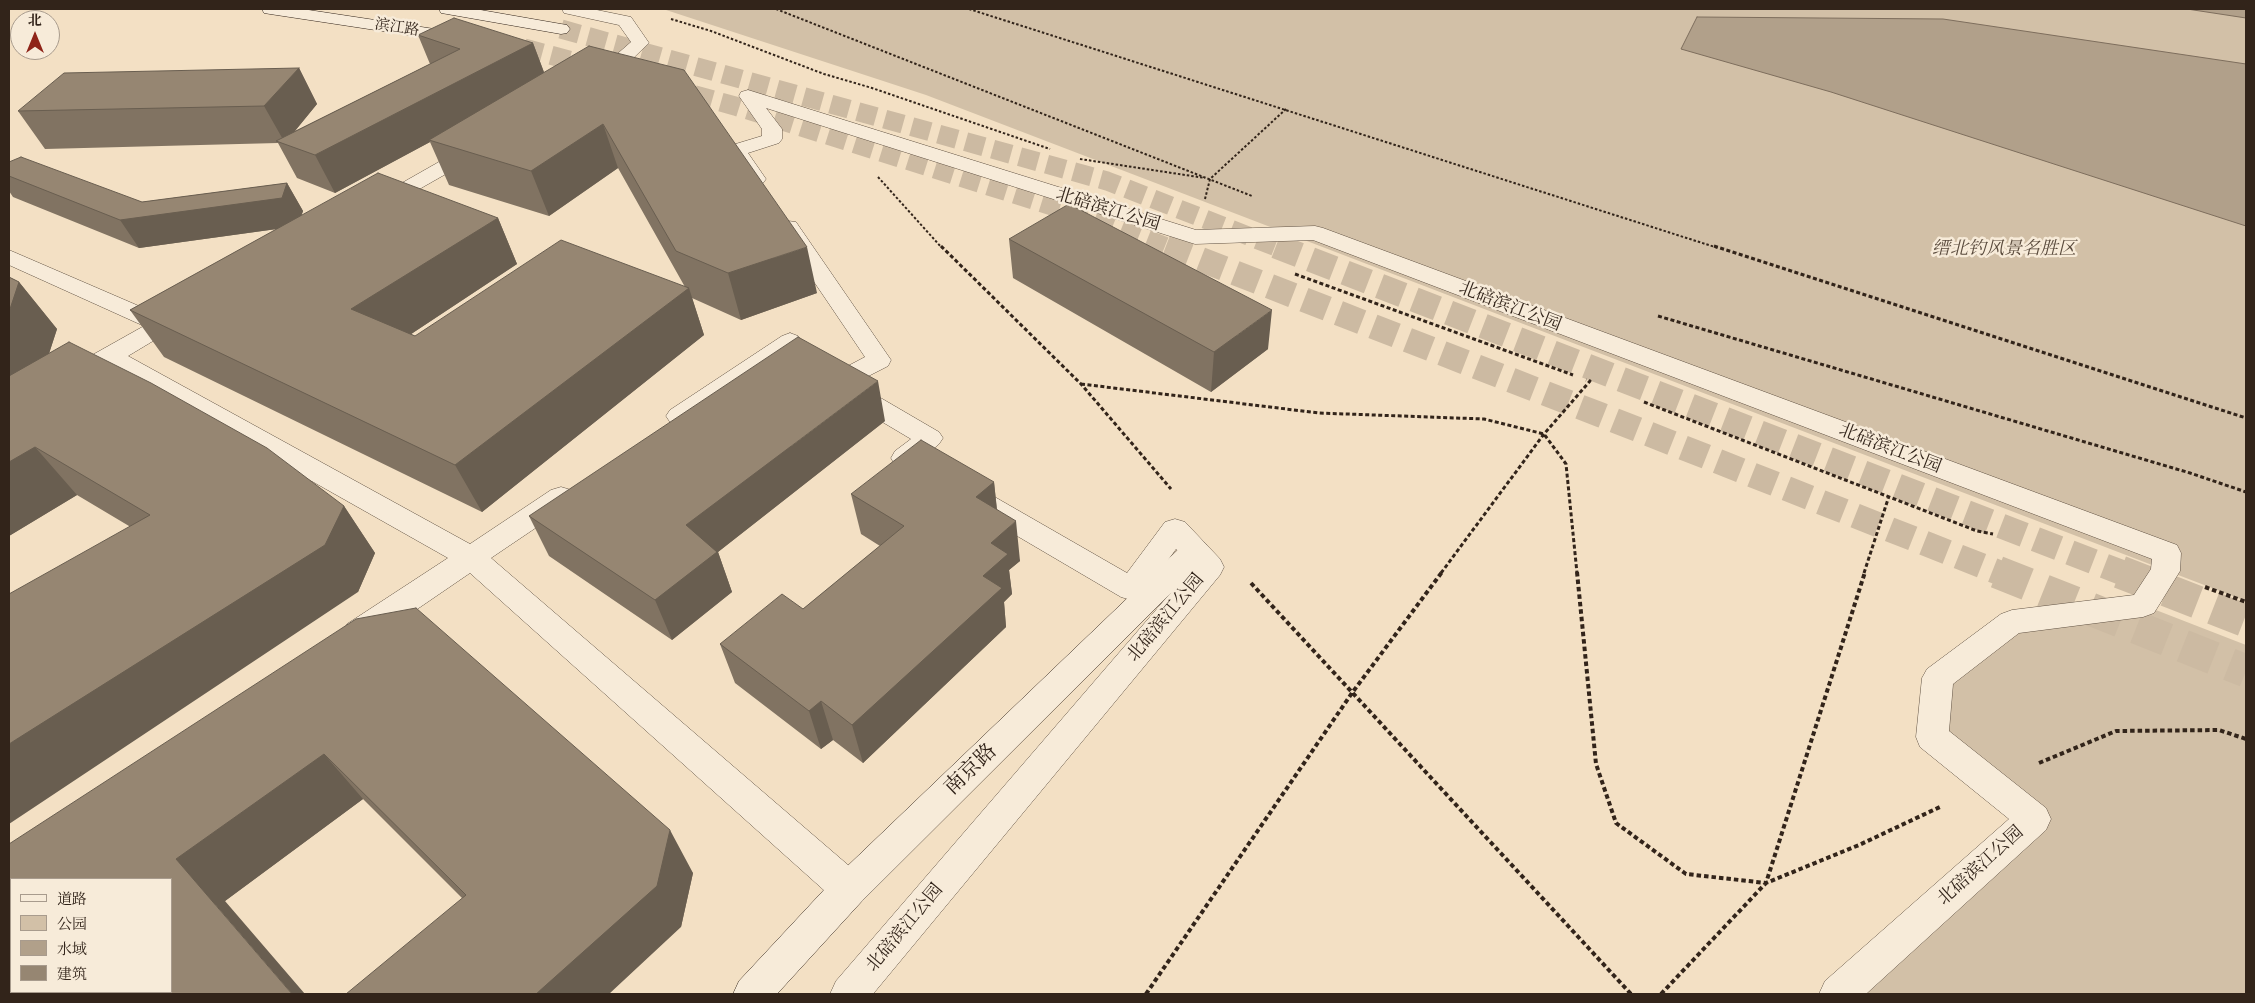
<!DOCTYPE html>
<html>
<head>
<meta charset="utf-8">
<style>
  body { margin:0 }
  #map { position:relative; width:2255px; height:1003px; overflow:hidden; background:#f3e0c4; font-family:"IM FELL Great Primer","Noto Serif SC",serif }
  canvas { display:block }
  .frame { position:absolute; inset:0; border:10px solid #32241a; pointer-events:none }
  .legend { position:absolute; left:10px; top:878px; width:162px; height:115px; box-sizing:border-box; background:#f7ebd9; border:1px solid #a89b8d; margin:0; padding:6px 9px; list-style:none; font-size:15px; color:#32241a }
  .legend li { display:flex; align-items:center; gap:10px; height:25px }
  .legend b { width:25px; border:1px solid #a89b8d }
  .north { position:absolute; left:10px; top:10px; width:50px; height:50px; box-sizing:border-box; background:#f7ebd9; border:1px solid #a89b8d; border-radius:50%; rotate:0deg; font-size:14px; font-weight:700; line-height:20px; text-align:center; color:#32241a }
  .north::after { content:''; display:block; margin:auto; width:18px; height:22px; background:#8f2418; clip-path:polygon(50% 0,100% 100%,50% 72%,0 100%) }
</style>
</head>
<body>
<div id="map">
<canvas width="2255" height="1003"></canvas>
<div class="frame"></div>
<ul class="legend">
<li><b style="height:6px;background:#f7ebd9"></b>道路</li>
<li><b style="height:14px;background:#d2c0a7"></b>公园</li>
<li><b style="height:14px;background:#b1a08a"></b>水域</li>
<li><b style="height:14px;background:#968672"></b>建筑</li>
</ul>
<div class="north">北</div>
</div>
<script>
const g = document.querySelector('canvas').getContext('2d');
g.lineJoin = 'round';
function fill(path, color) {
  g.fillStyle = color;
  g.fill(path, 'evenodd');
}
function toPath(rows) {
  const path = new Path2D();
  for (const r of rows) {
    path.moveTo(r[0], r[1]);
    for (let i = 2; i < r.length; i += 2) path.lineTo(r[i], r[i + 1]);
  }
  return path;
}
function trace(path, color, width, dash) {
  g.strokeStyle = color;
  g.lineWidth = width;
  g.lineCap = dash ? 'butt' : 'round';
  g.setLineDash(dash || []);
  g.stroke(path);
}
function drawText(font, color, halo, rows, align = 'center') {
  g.font = font + ' "IM FELL Great Primer","Noto Serif SC",serif';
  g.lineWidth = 5;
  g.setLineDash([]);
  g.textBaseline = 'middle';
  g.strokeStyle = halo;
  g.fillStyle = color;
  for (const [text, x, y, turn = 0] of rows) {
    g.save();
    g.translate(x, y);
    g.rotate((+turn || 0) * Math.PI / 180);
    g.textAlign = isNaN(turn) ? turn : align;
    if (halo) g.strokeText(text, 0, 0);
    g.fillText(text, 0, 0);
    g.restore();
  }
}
fill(toPath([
  [663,9,2246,9,2246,601,926,95],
  [2143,605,2246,645,2246,994,1838,994,2034,819,1932,737,1938,678,2012,622]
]), '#d2c0a7');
const water = toPath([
  [2187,9,2246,9,2246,18,2187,9],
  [1697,17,1943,19,2246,64,2246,226,1831,92,1681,49,1697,17]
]);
fill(water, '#b1a08a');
trace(water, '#7e6e5d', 1);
trace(toPath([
  [561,29,1107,181,1279,248],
  [524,48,602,69],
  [667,87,735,106,1106,223,1169,248]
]), '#ccbaa2', 19, [19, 9]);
trace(toPath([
  [1166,246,1601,415,2000,573],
  [1276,246,2123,573]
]), '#ccbaa2', 25, [25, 12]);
trace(toPath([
  [1997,572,2246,671],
  [2120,572,2246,621]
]), '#ccbaa2', 33, [33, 17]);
const street = toPath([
  [562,9,592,9,631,17,649,43,606,84,599,86,592,84,590,80,592,76,631,42,619,25,564,13,562,9],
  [748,90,1196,230,1315,226,1323,228,2177,545,2181,553,2180,571,2154,613,2143,617,2019,633,1953,684,1949,731,2046,808,2051,819,2046,830,1866,994,1819,994,1825,981,2009,819,1920,747,1916,737,1922,678,1927,669,2001,614,2012,610,2134,595,2151,569,2152,559,1313,240,1195,244,766,108,782,129,782,139,779,143,748,153,766,179,763,183,756,185,749,183,726,150,729,146,762,136,762,129,739,96,741,92,748,90],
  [474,144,481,146,484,150,481,154,386,208,379,210,372,208,368,204,372,200,467,146,474,144],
  [788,221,796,222,891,360,888,366,855,383,939,432,943,438,939,444,924,457,929,464,925,471,916,473,895,465,891,458,895,451,911,439,827,389,824,383,827,377,865,357,777,227,780,222,788,221],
  [9,250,162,316,180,308,188,310,192,315,188,320,128,356,470,544,551,490,561,487,571,490,575,497,571,504,491,558,862,877,867,889,862,901,849,906,836,901,470,573,369,642,358,645,347,642,343,633,347,624,448,558,110,367,96,372,87,370,84,364,87,358,144,326,9,265,9,250],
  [790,333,798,336,802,341,798,346,688,422,679,425,670,422,666,416,670,410,782,336,790,333],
  [983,493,993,496,1127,573,1165,522,1175,519,1185,522,1220,559,1224,567,1220,575,873,994,830,994,836,981,1193,567,1176,549,1141,597,1131,600,1121,597,973,510,969,503,973,496,983,493]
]);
const secondary = toPath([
  [262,9,302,9,461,33,467,34,470,38,467,42,461,43,270,14,264,13,262,9],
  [439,9,475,9,561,24,567,25,570,29,567,33,561,34,447,14,441,13,439,9],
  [1195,540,1205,543,1209,551,1205,559,862,901,777,994,733,994,739,981,836,877,1185,543,1195,540]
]);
trace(street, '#625344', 1);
trace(secondary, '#32241a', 1);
trace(toPath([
  [776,9,1252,196],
  [969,9,1718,248],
  [671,19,711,31,824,74,872,88,1050,149],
  [1080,159,1205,178],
  [878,177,942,248],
  [1205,199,1210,179,1286,109]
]), '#32241a', 2, [2.5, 2]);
trace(toPath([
  [941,246,1081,384,1171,489],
  [1714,246,2246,418],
  [1295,274,1573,375],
  [1658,316,2190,473,2246,492],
  [1081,384,1319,413,1484,419,1544,434,1566,464,1577,573],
  [1644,402,1977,531,1993,534],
  [1441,573,1544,434,1590,381,1586,380],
  [1864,573,1889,496]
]), '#32241a', 3, [4, 2.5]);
trace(toPath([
  [1577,572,1596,764,1616,823,1686,874,1766,883,1859,845,1942,806],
  [1251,583,1631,994],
  [2205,587,2246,602],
  [2039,763,2116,731,2219,730,2246,739],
  [1146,994,1352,693,1442,572],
  [1661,994,1766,883,1865,572]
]), '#32241a', 4, [4.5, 3]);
fill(street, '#f7ebd9');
fill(secondary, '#f7ebd9');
fill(toPath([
  [418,35,533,43,544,72,817,293,741,320,692,298,704,335,482,512,164,357,130,310,277,229,139,248,13,197,9,191,9,162,142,202,287,183,303,211,301,216,498,218,517,264,411,334,415,336,685,287,618,168,549,216,449,185,430,142,335,193,297,178,278,143,45,149,18,111,299,68,317,104,295,131,430,64],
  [1009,239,1268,349,1211,392,1013,278],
  [9,277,19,282,57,329,49,353,344,506,375,553,358,592,129,526,77,495,9,536],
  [885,421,718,552,732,592,672,640,549,556,529,516],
  [994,482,997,509,1020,561,1009,570,1012,594,1004,602,1006,627,863,763,833,740,821,749,735,683,720,644,803,609,880,546,861,534,851,494],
  [356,619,693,873,681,927,462,898,363,799,225,901,9,994]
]), '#817362');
fill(toPath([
  [533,43,546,78,429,140,430,142,335,193,315,155],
  [299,68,317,104,285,143,264,106],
  [603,124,618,168,549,216,531,171],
  [287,183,303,211,298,226,139,248,120,220],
  [498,218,517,264,378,356,351,309],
  [807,247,817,293,741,320,728,273],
  [19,282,57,329,48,357,9,379,9,310],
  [689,288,704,335,482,512,455,465],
  [1272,310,1268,349,1211,392,1214,352],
  [878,381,885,421,718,552,732,592,672,640,655,600,686,525],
  [35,447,77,495,9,536,9,462],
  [994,482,998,522,976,497],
  [344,506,375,553,358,592,9,824,9,744],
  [1016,521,1020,561,1009,570,1012,594,1004,602,1006,627,863,763,852,725,983,576,991,543],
  [821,701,833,740,821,749,809,711],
  [324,754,363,799,225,901,305,994,292,994,176,859],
  [670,830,693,873,681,927,609,994,536,994]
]), '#695e50');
const building = toPath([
  [454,18,533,43,315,155,276,141,460,49,418,35,454,18],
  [589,46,684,70,807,247,728,273,676,251,603,124,531,171,429,140,589,46],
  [299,68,264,106,18,111,64,73,299,68],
  [21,157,142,202,287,183,282,198,120,220,9,176,9,162,21,157],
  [378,173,498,218,351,309,415,336,561,240,689,288,455,465,130,310,378,173],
  [1069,204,1272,310,1214,352,1009,239,1069,204],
  [9,277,19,282,10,309,9,310,9,277],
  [798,337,878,381,686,525,717,552,655,600,529,516,798,337],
  [69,342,151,383,267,448,344,506,325,545,9,744,9,594,150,515,35,447,9,462,9,376,69,342],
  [921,440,994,482,976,497,1016,521,991,543,1008,554,983,576,1002,588,852,725,821,701,809,711,720,644,782,594,803,609,904,526,851,494,921,440],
  [416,608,670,830,657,886,536,994,346,994,466,895,324,754,176,859,292,994,9,994,9,844,356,619,416,608],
  [11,879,171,879,171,992,11,992,11,879]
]);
fill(building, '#968672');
trace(building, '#695e50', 1);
drawText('15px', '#32241a', '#f7ebd9', [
  ["滨江路",397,28,9]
]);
drawText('18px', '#32241a', '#f7ebd9', [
  ["北碚滨江公园",1108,210,17],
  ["北碚滨江公园",1510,307,21],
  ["北碚滨江公园",1890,449,21],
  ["北碚滨江公园",1166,618,-50],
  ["北碚滨江公园",1981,866,-42],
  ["北碚滨江公园",905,928,-50]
]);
drawText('italic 18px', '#5a4b3d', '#f7ebd9', [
  ["缙北钓风景名胜区",2004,250]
]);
drawText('21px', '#32241a', '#f7ebd9', [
  ["南京路",971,770,-44]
]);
</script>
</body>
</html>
